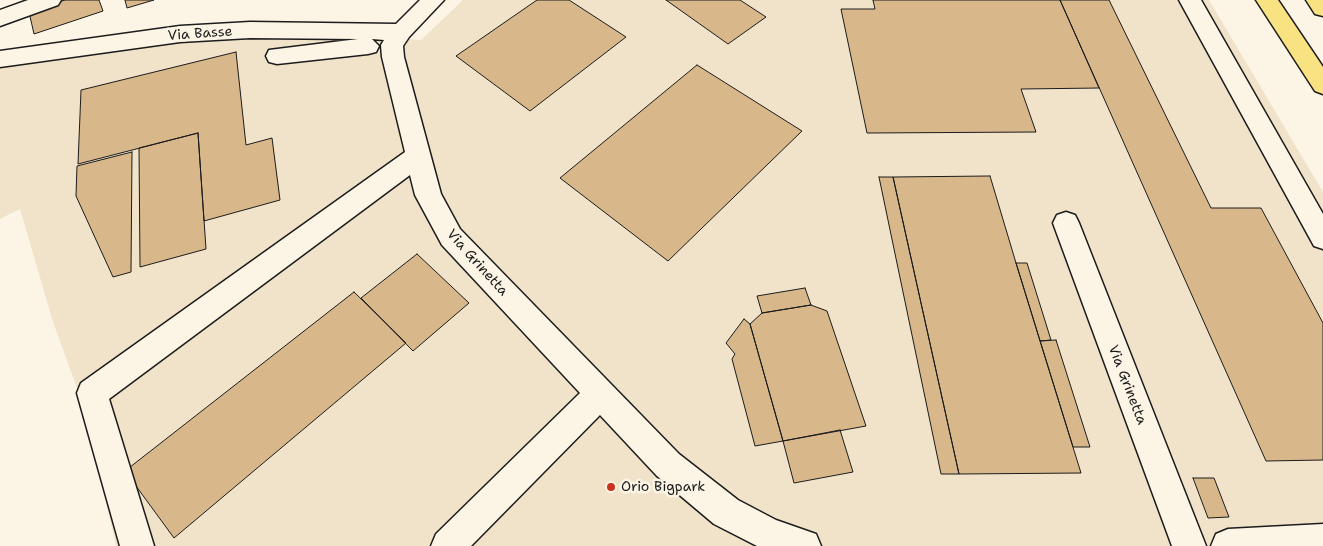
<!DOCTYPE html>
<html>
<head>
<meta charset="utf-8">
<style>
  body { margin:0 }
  canvas { display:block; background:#fcf5e5 }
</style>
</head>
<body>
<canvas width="1323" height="546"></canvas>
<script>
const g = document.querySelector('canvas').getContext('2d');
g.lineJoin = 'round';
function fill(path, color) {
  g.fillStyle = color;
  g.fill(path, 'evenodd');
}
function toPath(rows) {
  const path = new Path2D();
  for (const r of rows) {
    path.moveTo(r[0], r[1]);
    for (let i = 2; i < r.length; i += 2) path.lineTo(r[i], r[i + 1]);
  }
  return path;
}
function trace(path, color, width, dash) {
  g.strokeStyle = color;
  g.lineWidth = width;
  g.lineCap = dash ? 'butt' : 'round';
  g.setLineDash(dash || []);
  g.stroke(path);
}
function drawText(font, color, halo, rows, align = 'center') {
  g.font = font + ' "Shantell Sans",sans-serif';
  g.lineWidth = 5;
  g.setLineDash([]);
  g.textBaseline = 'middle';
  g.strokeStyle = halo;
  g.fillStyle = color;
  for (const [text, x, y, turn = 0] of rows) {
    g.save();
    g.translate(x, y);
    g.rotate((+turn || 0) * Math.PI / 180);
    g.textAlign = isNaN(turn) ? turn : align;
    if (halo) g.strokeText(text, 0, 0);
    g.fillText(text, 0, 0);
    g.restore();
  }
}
fill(toPath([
  [463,0,1209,0,1323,192,1323,546,116,546,86,413,53,322,20,209,0,219,0,63,180,39,354,35,421,40]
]), '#f1e3ca');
const building = toPath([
  [65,0,99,0,103,11,34,34,29,12,65,0],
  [125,0,154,0,127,8,125,0],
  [537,0,569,0,626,37,530,111,456,56,537,0],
  [666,0,740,0,766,17,728,44,666,0],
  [873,0,1060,0,1099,88,1021,89,1036,132,867,133,841,9,875,9,873,0],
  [1060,0,1109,0,1211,208,1261,208,1323,323,1323,460,1266,461,1060,0],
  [236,52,246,145,272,138,280,200,204,221,198,133,78,164,81,90,236,52],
  [697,65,802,131,668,261,560,178,697,65],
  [198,133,206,249,140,267,139,148,198,133],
  [132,152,131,272,113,277,76,196,77,166,132,152],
  [990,176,1016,263,1081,473,959,474,893,177,990,176],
  [879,177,893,177,959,474,941,474,879,177],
  [417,254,469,303,413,351,361,298,417,254],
  [1016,263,1027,263,1051,340,1040,341,1016,263],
  [805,288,811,305,762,313,757,296,805,288],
  [354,292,406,343,174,538,125,471,354,292],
  [811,305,827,311,866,426,783,441,750,324,762,313,811,305],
  [744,319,750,324,783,441,755,446,732,359,735,354,726,343,744,319],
  [1056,340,1090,447,1073,447,1040,341,1056,340],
  [840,430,853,472,794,483,783,441,840,430],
  [1193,478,1214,478,1229,517,1208,518,1193,478]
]);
fill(building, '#d8b88b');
trace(building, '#1c1c1c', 1);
const minor = toPath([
  [28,0,61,0,58,5,0,26,0,10,28,0],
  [420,0,444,0,409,37,403,46,404,57,441,194,460,229,679,454,738,500,776,520,816,534,821,546,757,546,714,524,657,476,600,415,471,546,431,546,436,534,580,393,442,245,415,195,410,175,109,399,154,546,120,546,77,393,81,383,405,152,382,57,381,45,384,40,372,39,379,46,376,52,368,54,277,64,269,62,266,56,269,50,358,39,250,38,180,42,0,67,0,51,180,26,250,22,396,24,420,0],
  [1179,0,1201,0,1323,214,1323,249,1314,246,1179,0],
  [1066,212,1075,215,1079,223,1206,546,1172,546,1053,223,1057,215,1066,212],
  [1323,524,1323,546,1211,546,1216,534,1228,529,1323,524]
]);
const highway = toPath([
  [1256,0,1278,0,1323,67,1323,94,1315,91,1256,0],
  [1306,0,1323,0,1323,16,1315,14,1306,0]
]);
trace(minor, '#1c1c1c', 3);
trace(highway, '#1c1c1c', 3);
fill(minor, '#fcf5e5');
fill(highway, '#f8e281');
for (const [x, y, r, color] of [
  [611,487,5,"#c8321e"]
]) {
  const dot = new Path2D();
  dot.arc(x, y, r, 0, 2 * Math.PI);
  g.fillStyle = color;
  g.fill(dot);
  trace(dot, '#fcf5e5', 2);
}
drawText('14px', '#1c1c1c', '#fcf5e5', [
  ["Via Basse",200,34,-4],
  ["Via Grinetta",477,263,48],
  ["Via Grinetta",1127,385,69]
]);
drawText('14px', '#1c1c1c', '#fcf5e5', [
  ["Orio Bigpark",621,487]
], 'left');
</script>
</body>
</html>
